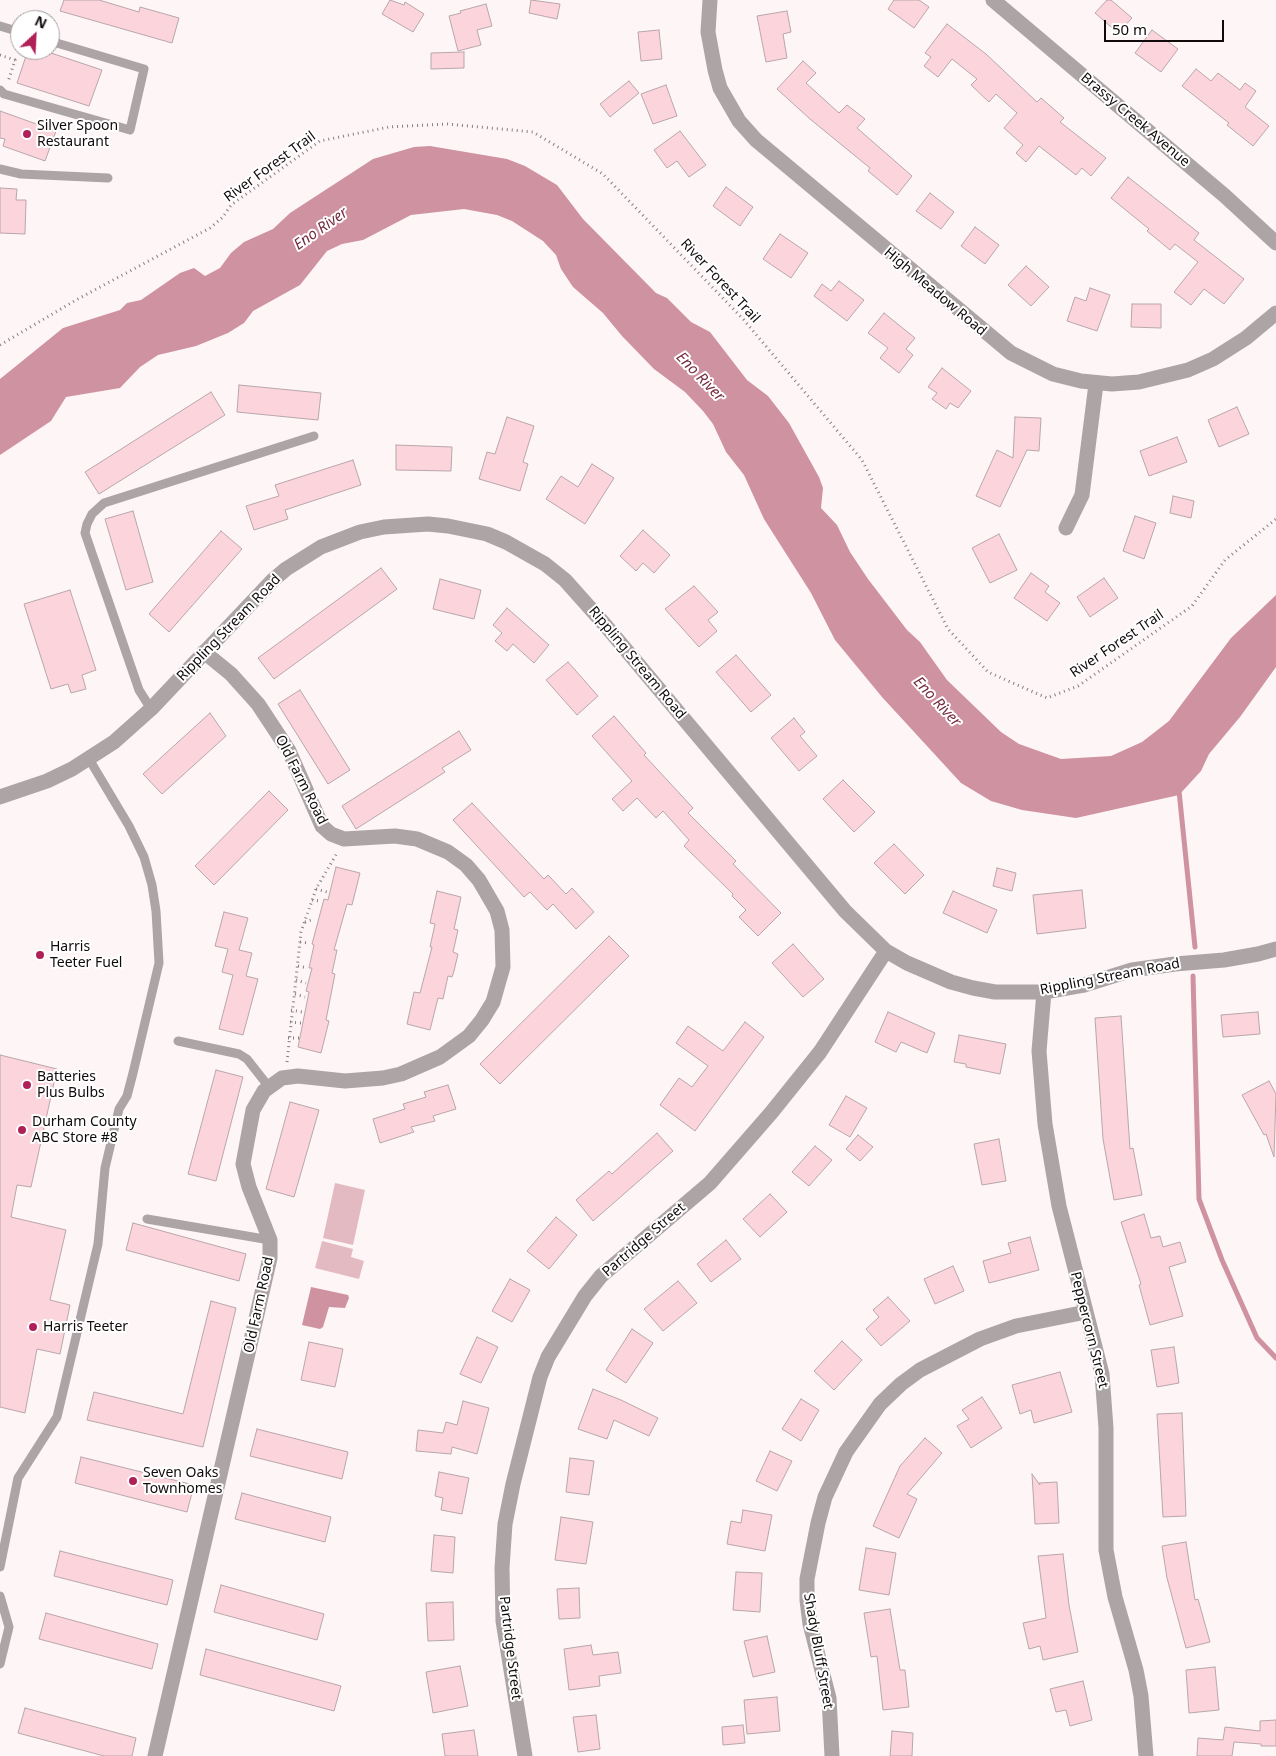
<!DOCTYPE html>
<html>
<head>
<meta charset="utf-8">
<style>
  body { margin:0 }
  #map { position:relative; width:1276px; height:1756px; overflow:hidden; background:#fef5f7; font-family:"Noto Sans",sans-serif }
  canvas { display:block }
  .north { position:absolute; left:10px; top:10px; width:50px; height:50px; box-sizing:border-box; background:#fff; border:1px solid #9f9d9d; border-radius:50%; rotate:25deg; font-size:14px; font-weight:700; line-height:20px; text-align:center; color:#100a0b }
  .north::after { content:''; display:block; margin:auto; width:18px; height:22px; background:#af2058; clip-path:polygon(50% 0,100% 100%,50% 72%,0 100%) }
  .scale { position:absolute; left:1104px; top:20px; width:120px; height:22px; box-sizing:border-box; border:2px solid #100a0b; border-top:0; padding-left:6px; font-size:15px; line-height:18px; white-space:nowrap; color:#100a0b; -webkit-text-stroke:4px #fff; paint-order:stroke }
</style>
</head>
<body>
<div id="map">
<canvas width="1276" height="1756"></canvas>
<div class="north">N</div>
<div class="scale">50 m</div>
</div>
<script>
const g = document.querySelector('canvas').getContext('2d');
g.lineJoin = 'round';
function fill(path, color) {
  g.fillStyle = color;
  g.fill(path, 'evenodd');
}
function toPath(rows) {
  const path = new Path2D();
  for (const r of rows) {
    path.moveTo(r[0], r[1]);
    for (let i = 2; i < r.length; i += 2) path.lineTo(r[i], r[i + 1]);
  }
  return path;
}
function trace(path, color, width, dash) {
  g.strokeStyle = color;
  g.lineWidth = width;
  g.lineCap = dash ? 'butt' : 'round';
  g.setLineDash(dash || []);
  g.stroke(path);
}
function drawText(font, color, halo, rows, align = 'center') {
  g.font = font + ' "Noto Sans",sans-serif';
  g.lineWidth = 4;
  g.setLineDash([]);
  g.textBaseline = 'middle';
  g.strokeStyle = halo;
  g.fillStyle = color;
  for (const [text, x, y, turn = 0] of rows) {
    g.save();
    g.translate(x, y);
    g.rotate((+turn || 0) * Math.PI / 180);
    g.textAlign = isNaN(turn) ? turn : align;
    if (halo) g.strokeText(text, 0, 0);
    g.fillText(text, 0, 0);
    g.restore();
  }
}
fill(toPath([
  [335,1183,365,1190,353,1245,323,1238],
  [322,1241,353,1249,351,1257,364,1261,359,1279,315,1268]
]), '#e3b9c2');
fill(toPath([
  [430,146,507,159,525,166,557,185,583,219,656,293,667,298,691,322,710,332,747,380,768,396,789,423,819,477,823,488,821,508,837,525,850,552,868,579,907,630,920,642,947,680,1001,732,1019,744,1061,759,1111,756,1142,742,1169,721,1231,638,1276,595,1276,667,1240,717,1209,754,1201,771,1179,795,1076,818,1022,810,991,801,961,783,882,697,835,640,811,593,764,519,744,475,726,452,713,424,703,411,685,392,654,369,622,336,603,313,573,287,561,269,556,255,543,241,512,221,497,215,464,209,411,215,363,240,342,244,327,251,300,285,253,311,244,323,228,333,196,346,158,355,140,367,120,388,66,397,51,421,0,455,0,379,63,328,120,310,127,303,141,300,180,273,194,268,205,276,220,268,231,253,244,242,273,229,290,213,373,159,414,147],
  [311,1287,348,1295,349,1298,345,1308,329,1307,323,1327,320,1329,302,1325]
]), '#ce92a0');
trace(toPath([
  [1179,791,1195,947],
  [1193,976,1199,1199,1222,1260,1257,1338,1276,1358]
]), '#ce92a0', 5);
const building = toPath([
  [64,0,99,0,139,12,140,7,179,18,172,43,60,11,64,0],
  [390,0,404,5,405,2,424,14,413,32,382,14,390,0],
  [531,0,560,4,557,19,529,13,531,0],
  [894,0,919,0,929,7,914,28,888,9,894,0],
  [1107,0,1111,0,1132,18,1118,33,1095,13,1107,0],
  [486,4,492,26,477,30,481,45,458,51,449,16,461,13,460,11,486,4],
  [787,11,791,32,783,34,787,58,766,62,757,16,787,11],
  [947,24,986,54,1037,102,1041,98,1064,118,1060,122,1106,158,1091,176,1082,168,1076,175,1039,146,1026,162,1016,153,1023,145,1004,128,1017,113,996,94,989,102,971,85,977,79,952,59,938,77,924,66,931,57,925,53,947,24],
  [659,30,662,59,641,61,638,32,659,30],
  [1152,30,1178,49,1161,72,1135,53,1152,30],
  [28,50,42,50,102,70,89,106,17,83,28,50],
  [464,52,464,68,431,69,431,53,464,52],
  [803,61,816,73,806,83,839,113,847,105,865,119,857,128,912,176,897,195,868,171,870,168,810,119,777,89,803,61],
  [1196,69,1211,81,1218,73,1240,90,1245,83,1256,91,1245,107,1269,126,1253,146,1227,125,1229,123,1182,86,1196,69],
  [629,81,639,93,610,117,600,104,629,81],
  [666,85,677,116,653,124,641,94,666,85],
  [0,111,56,131,45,161,3,146,5,139,0,138,0,111],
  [680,131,706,165,689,177,677,161,667,168,654,150,680,131],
  [1128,177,1199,233,1194,240,1244,279,1224,304,1204,289,1191,305,1174,292,1198,262,1175,244,1170,250,1147,231,1149,229,1111,198,1128,177],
  [726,187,753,207,740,226,713,206,726,187],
  [0,188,17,189,16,200,26,200,25,234,0,233,0,188],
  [930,193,954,212,941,229,916,211,930,193],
  [975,227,999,245,985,264,961,246,975,227],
  [780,234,808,253,791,278,763,259,780,234],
  [1026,266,1049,287,1031,306,1008,285,1026,266],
  [839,281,864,300,847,321,814,296,822,284,831,291,839,281],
  [1090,288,1110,295,1097,331,1067,321,1075,297,1086,301,1090,288],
  [1132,304,1161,304,1161,328,1131,327,1132,304],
  [884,313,915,338,906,349,913,355,899,373,880,358,888,348,868,333,884,313],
  [942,368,971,391,958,408,950,403,946,409,932,399,937,393,928,387,942,368],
  [239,385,321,393,318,420,237,412,239,385],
  [211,392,225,415,99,494,85,472,211,392],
  [1237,407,1249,434,1219,447,1208,420,1237,407],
  [507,417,534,426,523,462,528,464,520,491,479,479,487,452,495,454,507,417],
  [1015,417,1041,418,1039,451,1027,450,1000,507,976,496,997,450,1013,458,1015,417],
  [1177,437,1187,462,1149,476,1140,451,1177,437],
  [396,445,452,447,451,471,396,470,396,445],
  [353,460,361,485,285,510,288,519,254,530,246,506,279,496,275,485,353,460],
  [592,464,614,478,585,524,546,499,561,476,578,487,592,464],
  [1173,496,1194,501,1191,518,1170,513,1173,496],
  [133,511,153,582,126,590,105,519,133,511],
  [1135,516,1156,523,1144,559,1123,551,1135,516],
  [643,530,670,555,654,573,643,563,636,571,620,556,643,530],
  [221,531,242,549,169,632,149,614,221,531],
  [999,534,1017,570,990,583,972,548,999,534],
  [381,568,397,589,274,679,258,658,381,568],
  [1031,573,1049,586,1045,592,1060,603,1047,621,1014,598,1031,573],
  [1104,578,1118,598,1090,617,1077,597,1104,578],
  [440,579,481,590,474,619,433,609,440,579],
  [694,586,718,612,708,620,717,631,699,647,665,609,694,586],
  [70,590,96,670,82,675,86,689,71,693,68,684,51,689,24,604,70,590],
  [507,608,549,645,534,663,513,644,507,651,495,641,502,633,493,625,507,608],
  [736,655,771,695,751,712,716,672,736,655],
  [568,662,598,696,577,715,546,680,568,662],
  [300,690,350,770,328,784,278,704,300,690],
  [210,713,226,736,162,794,143,774,210,713],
  [614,716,646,753,644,755,693,808,688,813,736,861,733,864,781,913,758,936,739,917,746,910,732,896,733,894,684,846,689,840,663,811,656,818,637,798,623,811,612,799,632,781,592,736,614,716],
  [794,718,805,732,800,736,817,756,799,771,771,738,794,718],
  [459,731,471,750,442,768,445,772,356,829,342,806,459,731],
  [843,780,875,812,854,832,823,799,843,780],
  [269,791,288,810,214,885,195,866,269,791],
  [472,803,544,879,548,875,566,894,572,888,594,912,576,929,553,904,547,910,530,892,524,897,453,820,472,803],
  [894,844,924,875,905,894,874,863,894,844],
  [336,867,360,873,352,905,347,904,334,950,337,950,332,973,335,974,326,1020,329,1021,321,1053,298,1047,309,992,306,991,312,968,309,968,314,945,312,944,324,899,328,900,336,867],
  [997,868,1016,873,1012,891,993,886,997,868],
  [1082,890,1086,928,1037,934,1033,895,1082,890],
  [437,891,461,897,454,929,458,930,453,952,458,954,454,971,452,977,448,976,443,999,438,998,430,1030,407,1024,414,992,420,993,432,947,430,947,435,924,430,923,437,891],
  [953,891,997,910,987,933,943,913,953,891],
  [224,912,248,918,239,950,252,953,246,976,258,979,243,1035,219,1029,233,975,222,972,228,949,215,946,224,912],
  [609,936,629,956,500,1084,480,1064,609,936],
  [793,944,824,979,803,997,772,963,793,944],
  [888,1012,935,1033,927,1053,901,1042,896,1052,875,1042,888,1012],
  [1258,1012,1260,1034,1223,1037,1221,1015,1258,1012],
  [1121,1016,1130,1149,1133,1148,1142,1195,1114,1200,1103,1139,1095,1018,1121,1016],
  [745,1022,764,1037,695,1131,660,1105,679,1078,692,1087,708,1066,676,1043,688,1026,723,1051,745,1022],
  [959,1035,1006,1044,1000,1074,966,1067,966,1064,954,1062,959,1035],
  [0,1055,57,1069,31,1187,17,1185,11,1217,66,1230,50,1300,70,1305,60,1354,37,1349,25,1413,0,1407,0,1055],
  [216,1070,243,1077,216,1181,188,1174,216,1070],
  [1269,1081,1276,1094,1274,1157,1266,1134,1264,1135,1242,1095,1269,1081],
  [448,1085,456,1109,433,1116,435,1121,411,1127,414,1132,380,1143,373,1119,405,1109,403,1104,426,1097,424,1092,448,1085],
  [846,1096,867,1108,850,1137,829,1125,846,1096],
  [290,1102,319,1110,294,1197,266,1189,290,1102],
  [657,1133,673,1151,593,1221,576,1200,609,1171,612,1174,657,1133],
  [858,1135,873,1147,860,1161,846,1149,858,1135],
  [999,1139,1006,1181,982,1185,974,1144,999,1139],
  [815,1146,832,1160,809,1186,792,1172,815,1146],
  [770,1194,787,1212,760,1237,743,1219,770,1194],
  [1144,1214,1151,1238,1160,1236,1163,1247,1180,1242,1186,1262,1169,1267,1183,1316,1150,1325,1139,1285,1141,1284,1121,1222,1144,1214],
  [556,1217,577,1235,549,1269,527,1251,556,1217],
  [133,1223,246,1254,239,1281,126,1250,133,1223],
  [1030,1237,1039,1270,989,1283,983,1261,1011,1253,1008,1243,1030,1237],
  [726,1240,741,1259,711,1282,697,1264,726,1240],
  [953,1266,964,1291,935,1304,924,1279,953,1266],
  [510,1279,530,1290,512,1322,492,1311,510,1279],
  [678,1281,697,1303,663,1331,644,1309,678,1281],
  [888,1297,910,1321,881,1346,866,1329,879,1317,873,1310,888,1297],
  [211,1301,236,1308,203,1447,87,1420,94,1392,183,1414,211,1301],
  [632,1329,653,1343,626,1383,606,1370,632,1329],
  [477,1337,498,1347,481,1383,460,1374,477,1337],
  [842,1341,862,1360,834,1390,814,1371,842,1341],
  [309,1342,343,1349,335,1387,301,1380,309,1342],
  [1174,1347,1179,1383,1157,1387,1151,1350,1174,1347],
  [1060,1372,1072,1412,1034,1423,1031,1410,1020,1414,1012,1385,1060,1372],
  [593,1389,621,1400,658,1418,649,1436,614,1420,607,1439,578,1429,593,1389],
  [982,1397,1002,1428,971,1448,957,1426,969,1419,962,1410,982,1397],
  [801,1399,819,1410,801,1441,782,1429,801,1399],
  [463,1401,489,1408,477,1454,452,1447,451,1454,416,1451,418,1430,443,1433,446,1422,457,1425,463,1401],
  [1182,1413,1186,1516,1163,1517,1157,1414,1182,1413],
  [257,1429,348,1452,342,1479,250,1456,257,1429],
  [925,1438,942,1453,907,1494,917,1499,899,1538,873,1526,900,1466,925,1438],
  [770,1451,792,1461,777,1491,756,1481,770,1451],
  [81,1457,194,1485,187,1512,75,1483,81,1457],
  [570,1458,594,1461,589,1495,566,1492,570,1458],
  [439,1472,469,1478,462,1514,441,1510,443,1498,435,1496,439,1472],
  [1032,1474,1040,1485,1039,1483,1057,1482,1059,1523,1035,1524,1032,1474],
  [242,1493,331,1517,325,1542,235,1519,242,1493],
  [743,1510,772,1515,765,1551,727,1544,731,1521,741,1523,743,1510],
  [561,1517,593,1522,586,1564,555,1560,561,1517],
  [434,1535,455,1537,453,1573,431,1571,434,1535],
  [1186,1542,1195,1600,1198,1599,1210,1642,1186,1648,1167,1578,1162,1546,1186,1542],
  [866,1548,896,1553,889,1595,859,1590,866,1548],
  [60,1551,173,1580,167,1605,54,1576,60,1551],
  [1063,1554,1069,1605,1078,1652,1043,1660,1040,1646,1029,1649,1023,1623,1046,1618,1038,1556,1063,1554],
  [736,1572,762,1573,760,1612,733,1610,736,1572],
  [221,1585,324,1614,317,1640,214,1612,221,1585],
  [579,1588,580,1618,559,1619,557,1589,579,1588],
  [453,1602,454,1640,428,1641,426,1603,453,1602],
  [890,1609,900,1670,905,1670,909,1707,883,1710,877,1656,871,1657,864,1613,890,1609],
  [46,1613,158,1644,152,1669,39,1639,46,1613],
  [767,1636,775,1672,753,1677,744,1641,767,1636],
  [591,1645,593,1655,618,1652,621,1673,599,1676,600,1686,569,1690,564,1649,591,1645],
  [206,1649,341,1686,334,1711,200,1675,206,1649],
  [460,1666,468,1706,433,1713,426,1672,460,1666],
  [1215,1667,1219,1710,1189,1713,1186,1670,1215,1667],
  [1083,1681,1092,1720,1070,1726,1066,1710,1056,1712,1050,1689,1083,1681],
  [777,1697,780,1731,747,1734,744,1700,777,1697],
  [25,1708,136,1738,132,1756,104,1756,18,1733,25,1708],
  [596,1715,600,1749,578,1752,573,1717,596,1715],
  [1276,1720,1276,1746,1261,1746,1261,1744,1234,1742,1232,1756,1197,1756,1198,1738,1223,1740,1225,1727,1260,1731,1260,1721,1276,1720],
  [743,1725,745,1743,723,1745,722,1727,743,1725],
  [474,1730,478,1756,445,1756,442,1734,474,1730],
  [892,1731,913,1733,912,1756,890,1756,892,1731]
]);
fill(building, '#fbd4dc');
trace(building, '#b9a6aa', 1);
trace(toPath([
  [0,55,15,60,8,82],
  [0,345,76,300,210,228,223,217,231,205,320,141,389,127,447,124,533,132,603,174,743,319,862,460,948,629,988,672,1047,698,1078,686,1192,606,1225,560,1276,519],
  [316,889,327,892],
  [312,900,321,901],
  [305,922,314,919],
  [300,942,309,943],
  [298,966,307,968],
  [296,980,306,983],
  [295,994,305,997],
  [291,1010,302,1012],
  [290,1022,301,1023],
  [288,1038,299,1038],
  [287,1062,301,932,316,889,337,853]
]), '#867f80', 3, [1, 4]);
trace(toPath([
  [0,26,20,32],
  [0,90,4,94,130,130,144,69,50,41],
  [0,169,21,174,108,178],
  [151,709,139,690,85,533,87,524,92,514,104,503,314,436],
  [178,1041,239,1054,247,1059,269,1087],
  [147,1219,270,1240],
  [0,1567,18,1478,57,1417,98,1244,105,1168,119,1109,127,1096,133,1073,159,963,156,911,152,885,144,857,129,826,89,759],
  [0,1596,9,1627,0,1664]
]), '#ada4a6', 9);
trace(toPath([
  [710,0,708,32,715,70,720,88,739,121,756,140,1011,353,1053,374,1081,381,1112,384,1139,382,1188,370,1213,359,1246,338,1276,313],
  [993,0,1225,196,1276,243],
  [1066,528,1082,495,1096,384],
  [0,797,47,781,72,769,114,742,151,709,273,580,286,569,321,547,360,532,384,527,428,524,448,526,487,534,506,542,545,564,565,580,606,626,845,911,886,951,907,963,951,982,973,988,995,992,1044,992,1084,985,1132,970,1175,964,1224,960,1258,954,1276,949],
  [1044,992,1039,1051,1045,1124,1059,1206,1102,1374,1106,1428,1106,1550,1115,1597,1136,1670,1141,1696,1146,1756],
  [155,1756,270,1258,270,1240,249,1187,243,1164,253,1110,264,1091,282,1078,298,1076,345,1081,383,1078,401,1074,440,1057,469,1036,482,1020,493,1002,503,967,502,930,497,911,479,880,466,865,448,852,417,839,395,836,344,839,331,834,322,826,289,751,258,704,231,674,204,652],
  [525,1756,503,1621,502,1568,505,1524,513,1484,540,1377,548,1357,585,1296,601,1276,710,1183,771,1113,820,1052,886,951],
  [832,1756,829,1698,810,1624,807,1600,807,1579,818,1523,825,1497,846,1452,880,1404,901,1384,920,1370,980,1339,1016,1326,1086,1312]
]), '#ada4a6', 15);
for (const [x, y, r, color] of [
  [27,134,5,"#af2058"],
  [40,955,5,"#af2058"],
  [27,1085,5,"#af2058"],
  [22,1130,5,"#af2058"],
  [33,1327,5,"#af2058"],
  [133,1481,5,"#af2058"]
]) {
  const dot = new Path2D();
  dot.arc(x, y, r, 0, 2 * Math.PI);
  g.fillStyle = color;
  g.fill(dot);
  trace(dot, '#fff', 2);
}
drawText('14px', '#100a0b', '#fff', [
  ["Brassy Creek Avenue",1135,120,40],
  ["River Forest Trail",270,167,-36],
  ["River Forest Trail",720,281,47],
  ["High Meadow Road",935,292,40],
  ["Rippling Stream Road",229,628,-46],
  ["River Forest Trail",1117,644,-34],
  ["Rippling Stream Road",637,663,50],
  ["Old Farm Road",301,780,63],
  ["Rippling Stream Road",1110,977,-11],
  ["Partridge Street",644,1240,-41],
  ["Old Farm Road",259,1305,-78],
  ["Peppercorn Street",1089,1330,76],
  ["Partridge Street",510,1648,83],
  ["Shady Bluff Street",818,1651,80]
]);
drawText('14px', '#100a0b', '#fff', [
  ["Silver Spoon",37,126],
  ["Restaurant",37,142],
  ["Harris",50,947],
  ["Teeter Fuel",50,963],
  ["Batteries",37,1077],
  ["Plus Bulbs",37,1093],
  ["Durham County",32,1122],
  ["ABC Store #8",32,1138],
  ["Harris Teeter",43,1327],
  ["Seven Oaks",143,1473],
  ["Townhomes",143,1489]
], 'left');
drawText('italic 15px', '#752c42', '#fff', [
  ["Eno River",321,229,-35],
  ["Eno River",700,377,46],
  ["Eno River",937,702,47]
]);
</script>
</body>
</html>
